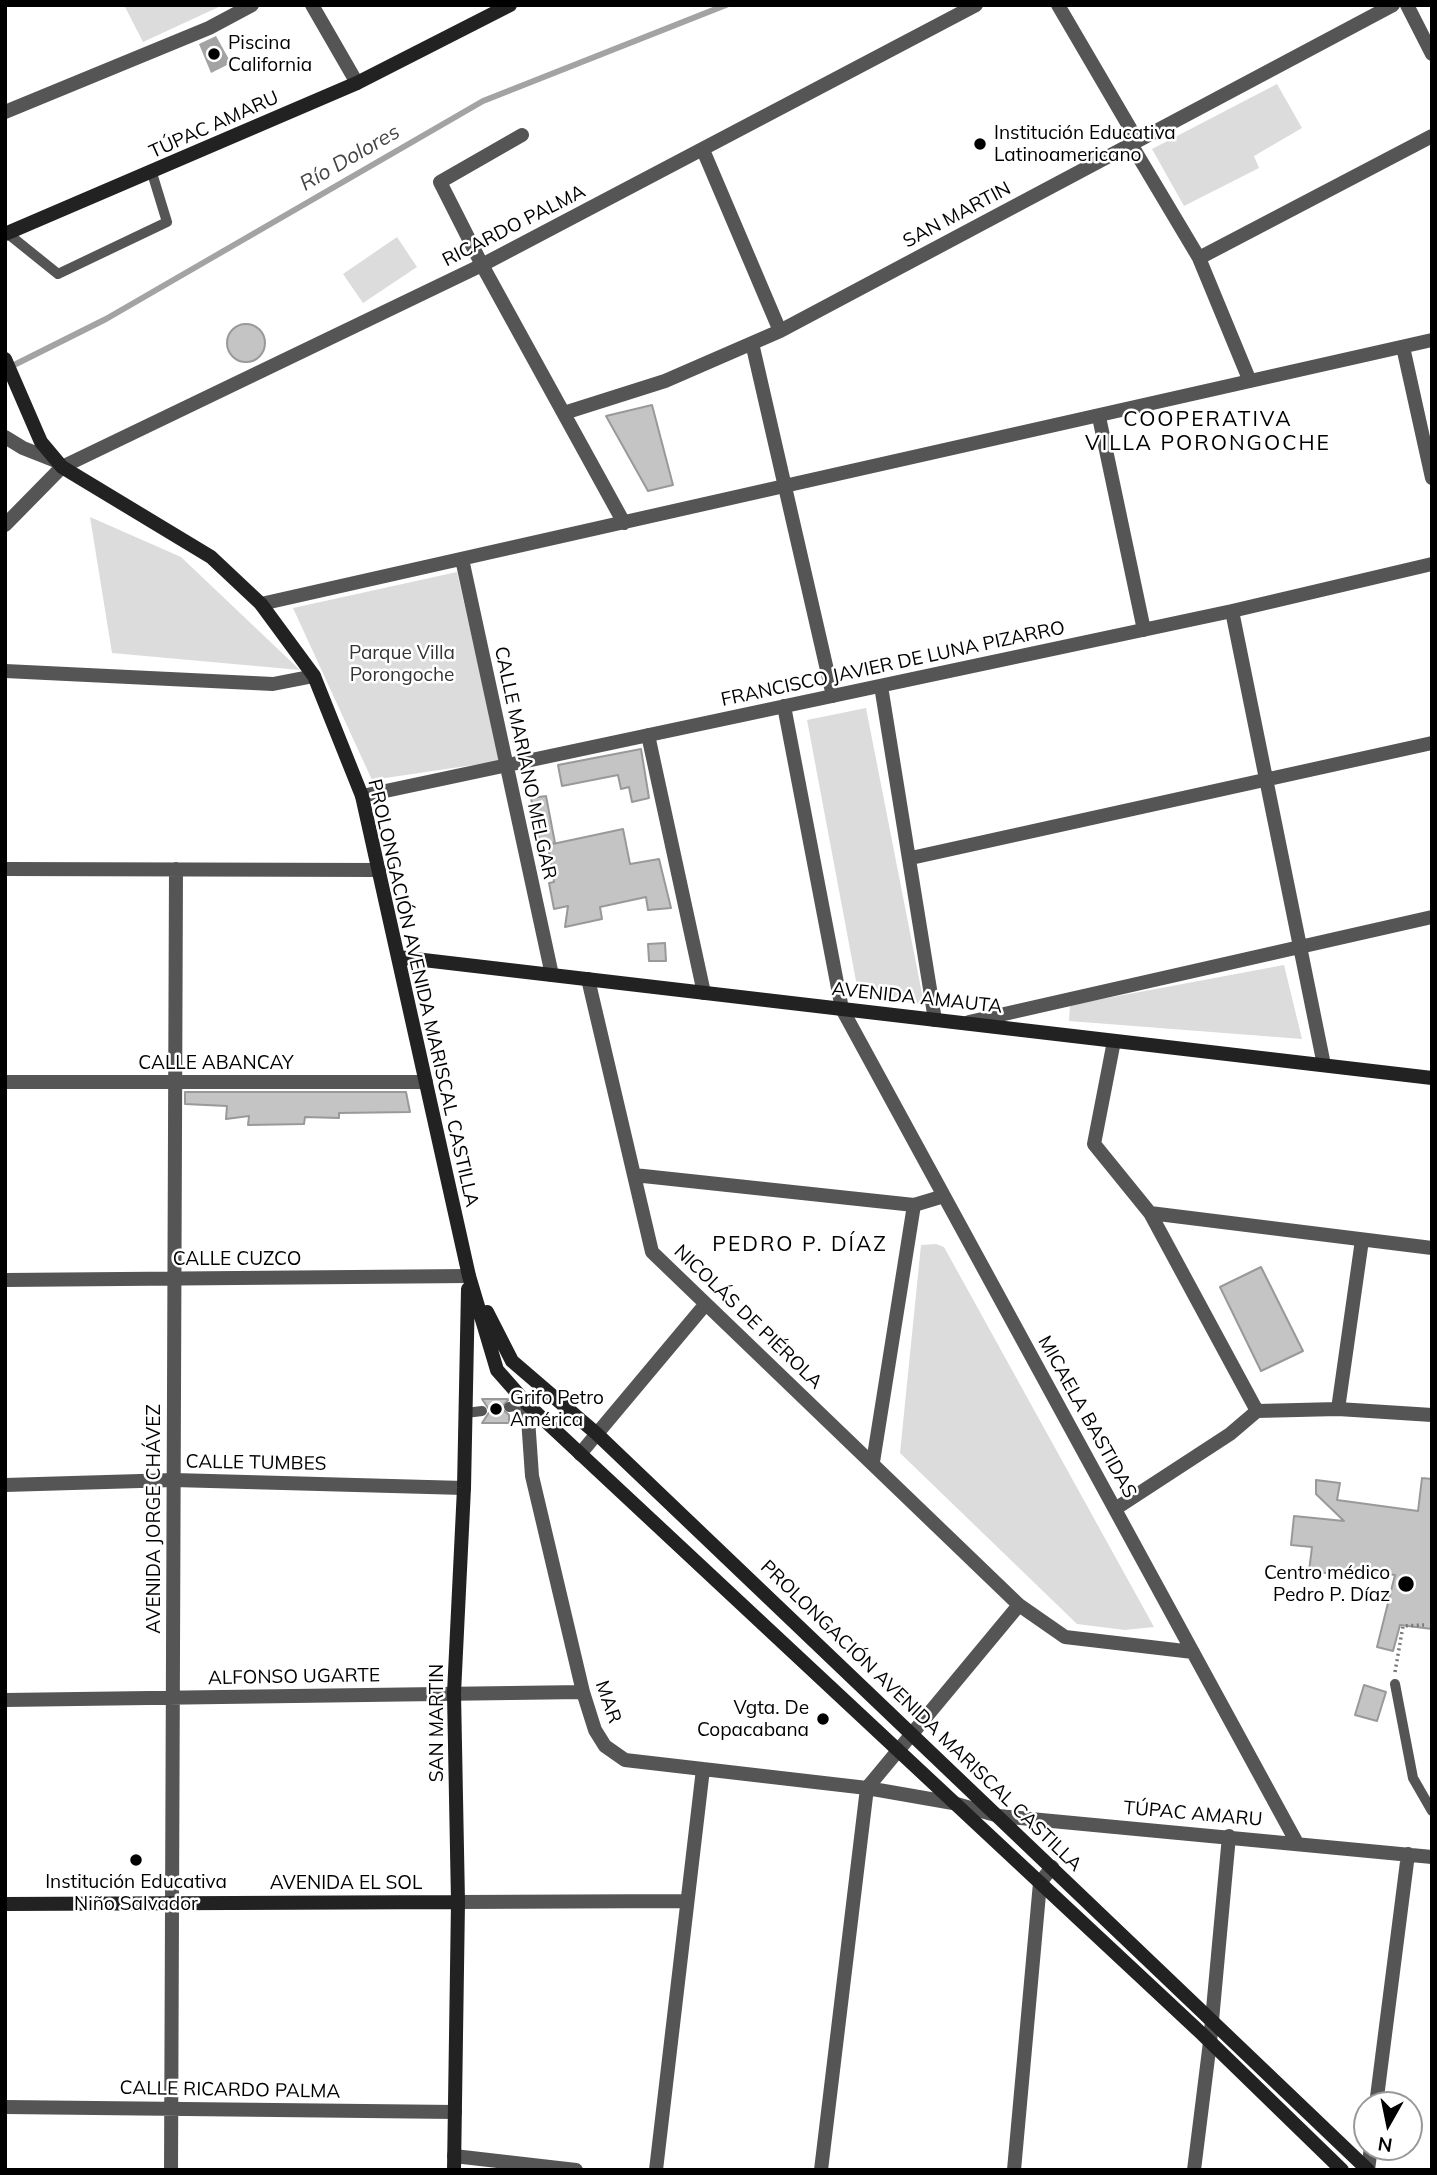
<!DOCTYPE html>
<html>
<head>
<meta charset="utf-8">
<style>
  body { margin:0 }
  #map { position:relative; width:1437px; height:2175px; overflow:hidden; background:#fff; font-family:Mulish,sans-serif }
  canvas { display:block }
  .frame { position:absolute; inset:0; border:7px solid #000; pointer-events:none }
  .north { position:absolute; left:1353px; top:2091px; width:70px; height:70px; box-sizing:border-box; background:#fff; border:2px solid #999; border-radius:50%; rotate:189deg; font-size:19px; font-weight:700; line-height:28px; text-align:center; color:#000 }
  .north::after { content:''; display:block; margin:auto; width:24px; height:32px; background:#000; clip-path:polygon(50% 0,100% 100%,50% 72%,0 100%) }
</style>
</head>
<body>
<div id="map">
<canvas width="1437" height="2175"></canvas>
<div class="frame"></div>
<div class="north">N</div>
</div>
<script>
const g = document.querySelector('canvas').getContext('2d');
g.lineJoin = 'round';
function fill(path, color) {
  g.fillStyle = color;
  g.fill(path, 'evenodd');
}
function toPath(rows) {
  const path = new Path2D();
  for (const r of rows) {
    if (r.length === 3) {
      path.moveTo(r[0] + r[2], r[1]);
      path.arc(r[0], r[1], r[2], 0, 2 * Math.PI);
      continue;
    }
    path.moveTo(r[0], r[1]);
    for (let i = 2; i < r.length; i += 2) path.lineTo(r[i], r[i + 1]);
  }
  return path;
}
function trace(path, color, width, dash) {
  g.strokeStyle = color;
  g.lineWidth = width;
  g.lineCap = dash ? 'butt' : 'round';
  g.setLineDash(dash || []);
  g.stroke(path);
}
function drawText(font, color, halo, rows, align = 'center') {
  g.font = font + ' Mulish,sans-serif';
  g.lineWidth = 5;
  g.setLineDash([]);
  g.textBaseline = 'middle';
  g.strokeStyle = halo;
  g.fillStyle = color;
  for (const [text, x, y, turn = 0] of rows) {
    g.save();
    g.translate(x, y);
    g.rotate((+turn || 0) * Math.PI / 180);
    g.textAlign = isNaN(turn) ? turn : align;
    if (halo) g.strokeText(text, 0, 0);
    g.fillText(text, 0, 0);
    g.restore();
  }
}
fill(toPath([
  [124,5,223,5,143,42],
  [1277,84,1302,128,1254,156,1259,168,1184,206,1152,149],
  [397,237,417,267,363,303,343,274],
  [90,517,181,557,300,670,112,653],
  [457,572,500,761,372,780,293,608],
  [866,708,924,1004,859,997,807,720],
  [1284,965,1302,1039,1069,1021,1070,1005],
  [936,1244,944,1247,1154,1627,1125,1630,1077,1624,900,1453,921,1245]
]), '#dcdcdc');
fill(toPath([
  [216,36,231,63,211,73,199,44]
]), '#a3a3a3');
trace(toPath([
  [10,367,106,319,483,101,726,5]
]), '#a3a3a3', 6);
const building = toPath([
  [246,343,19],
  [652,405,673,485,648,491,606,416,652,405],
  [641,749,649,798,632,802,629,787,621,789,618,775,562,786,558,765,641,749],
  [546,796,555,843,540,845,531,798,546,796],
  [623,829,630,864,659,859,671,908,648,910,646,897,600,907,602,919,565,927,568,906,554,909,549,883,554,882,548,845,623,829],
  [665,943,666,961,649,961,648,944,665,943],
  [185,1092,406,1092,410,1112,339,1113,339,1118,305,1117,304,1124,248,1125,249,1116,226,1119,227,1106,185,1104,185,1092],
  [1261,1267,1303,1351,1261,1371,1220,1287,1261,1267],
  [482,1399,509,1399,501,1408,509,1415,509,1423,482,1423,490,1411,482,1399],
  [1422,1478,1432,1479,1432,1629,1400,1625,1393,1651,1377,1647,1395,1575,1352,1569,1351,1576,1309,1571,1312,1547,1291,1545,1294,1516,1344,1521,1316,1494,1316,1480,1340,1483,1337,1500,1418,1511,1422,1478],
  [1364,1685,1386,1692,1377,1721,1355,1715,1364,1685]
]);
fill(building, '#c4c4c4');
trace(building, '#999', 2);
trace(toPath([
  [1395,1672,1403,1626,1424,1625]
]), '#777', 3.5, [2, 3.5]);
trace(toPath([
  [7,233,58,274,167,222,152,173],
  [509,1407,527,1404],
  [466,1413,482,1411],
  [1395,1684,1413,1778,1432,1811]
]), '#555', 10);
trace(toPath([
  [312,5,357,83],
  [1058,5,1130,128,1131,144,1199,258,1249,379],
  [1407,5,1432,54],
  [5,112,209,28,252,5],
  [522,135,440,182,482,265,624,523],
  [703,150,780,331],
  [1199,258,1432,136],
  [752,343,833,696],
  [1403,347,1432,478],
  [564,413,665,381,780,331,1393,5],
  [1099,417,1144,630],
  [5,437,23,448,56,461],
  [5,525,62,467,482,265,976,5],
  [462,559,552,975],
  [261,604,1432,340],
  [1232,611,1324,1065],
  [5,671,273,684,314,676],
  [881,686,935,1020],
  [784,706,842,1009,1297,1843],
  [648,735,704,993],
  [362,796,1232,611,1432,564],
  [911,858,1432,743],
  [5,869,379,870],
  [588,979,652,1252,1019,1605],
  [969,1022,1432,917],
  [1114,1041,1094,1144,1150,1213,1257,1411,1230,1434,1115,1509],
  [5,1082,426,1082],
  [634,1175,914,1205,944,1196],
  [1150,1213,1432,1248],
  [5,1280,469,1276],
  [527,1404,532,1476,583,1692,595,1730,605,1746,625,1760,867,1788,953,1803,999,1816,1432,1857],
  [1338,1409,1362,1240],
  [1257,1411,1338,1409,1432,1415],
  [580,1454,704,1306],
  [873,1462,914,1205],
  [5,1485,174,1480,464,1488],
  [5,1700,583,1692],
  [867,1788,1019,1605,1065,1637,1193,1652],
  [458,1902,687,1901],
  [1376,2105,1408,1854],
  [5,2107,455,2112],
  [454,2156,576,2170],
  [171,2170,176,869],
  [656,2170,703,1769],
  [821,2170,867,1788],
  [1014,2170,1040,1883,1052,1867],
  [1194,2170,1210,2042,1229,1836],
  [1368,2170,1371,2147]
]), '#555', 14);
trace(toPath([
  [5,234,357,83,510,5],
  [5,359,41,442,62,467,211,557,261,604,314,676,362,796,469,1276,497,1370,527,1404,1201,2033,1342,2170],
  [398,957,1432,1078],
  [487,1312,512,1361,597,1434,1368,2170],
  [5,1904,458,1902],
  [454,2170,458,1902,454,1693,464,1488,468,1289]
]), '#222', 14);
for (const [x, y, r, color] of [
  [214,54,7,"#000"],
  [980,144,7,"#000"],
  [496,1409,7,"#000"],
  [1406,1584,9,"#000"],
  [823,1719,7,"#000"],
  [136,1860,7,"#000"]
]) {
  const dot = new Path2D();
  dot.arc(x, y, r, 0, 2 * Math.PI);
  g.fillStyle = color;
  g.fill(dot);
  trace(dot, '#fff', 2.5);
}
drawText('19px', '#000', '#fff', [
  ["Piscina",228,43],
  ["California",228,65],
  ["Institución Educativa",994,133],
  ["Latinoamericano",994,155],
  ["Grifo Petro",510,1398],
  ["América",510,1420],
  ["Centro médico",1390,1573,"right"],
  ["Pedro P. Díaz",1390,1595,"right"],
  ["Vgta. De",809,1708,"right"],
  ["Copacabana",809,1730,"right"],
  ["Institución Educativa",136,1882,"center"],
  ["Niño Salvador",136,1904,"center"]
], 'left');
drawText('19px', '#000', '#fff', [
  ["TÚPAC AMARU",214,125,-24],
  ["SAN MARTIN",957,215,-28],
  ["RICARDO PALMA",514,226,-27],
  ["FRANCISCO JAVIER DE LUNA PIZARRO",893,664,-12],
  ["CALLE MARIANO MELGAR",525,763,78],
  ["PROLONGACIÓN AVENIDA MARISCAL CASTILLA",423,993,77],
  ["AVENIDA AMAUTA",917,998,6],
  ["CALLE ABANCAY",216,1063],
  ["CALLE CUZCO",237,1259],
  ["NICOLÁS DE PIÉROLA",748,1317,44],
  ["MICAELA BASTIDAS",1087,1417,61],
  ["CALLE TUMBES",256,1463,1],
  ["AVENIDA JORGE CHÁVEZ",154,1519,-90],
  ["ALFONSO UGARTE",294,1677,-1],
  ["MAR",608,1702,71],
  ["PROLONGACIÓN AVENIDA MARISCAL CASTILLA",921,1716,44],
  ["SAN MARTIN",437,1723,-90],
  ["TÚPAC AMARU",1193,1814,5],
  ["AVENIDA EL SOL",346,1883],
  ["CALLE RICARDO PALMA",230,2090,1]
]);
drawText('19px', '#333', '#fff', [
  ["Parque Villa",402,653],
  ["Porongoche",402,675]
]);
drawText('italic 21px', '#444', '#fff', [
  ["Río Dolores",350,158,-30]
]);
g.letterSpacing = '2px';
drawText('21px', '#000', '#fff', [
  ["COOPERATIVA",1208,420],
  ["VILLA PORONGOCHE",1208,444],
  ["PEDRO P. DÍAZ",800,1245]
]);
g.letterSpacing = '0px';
</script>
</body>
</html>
